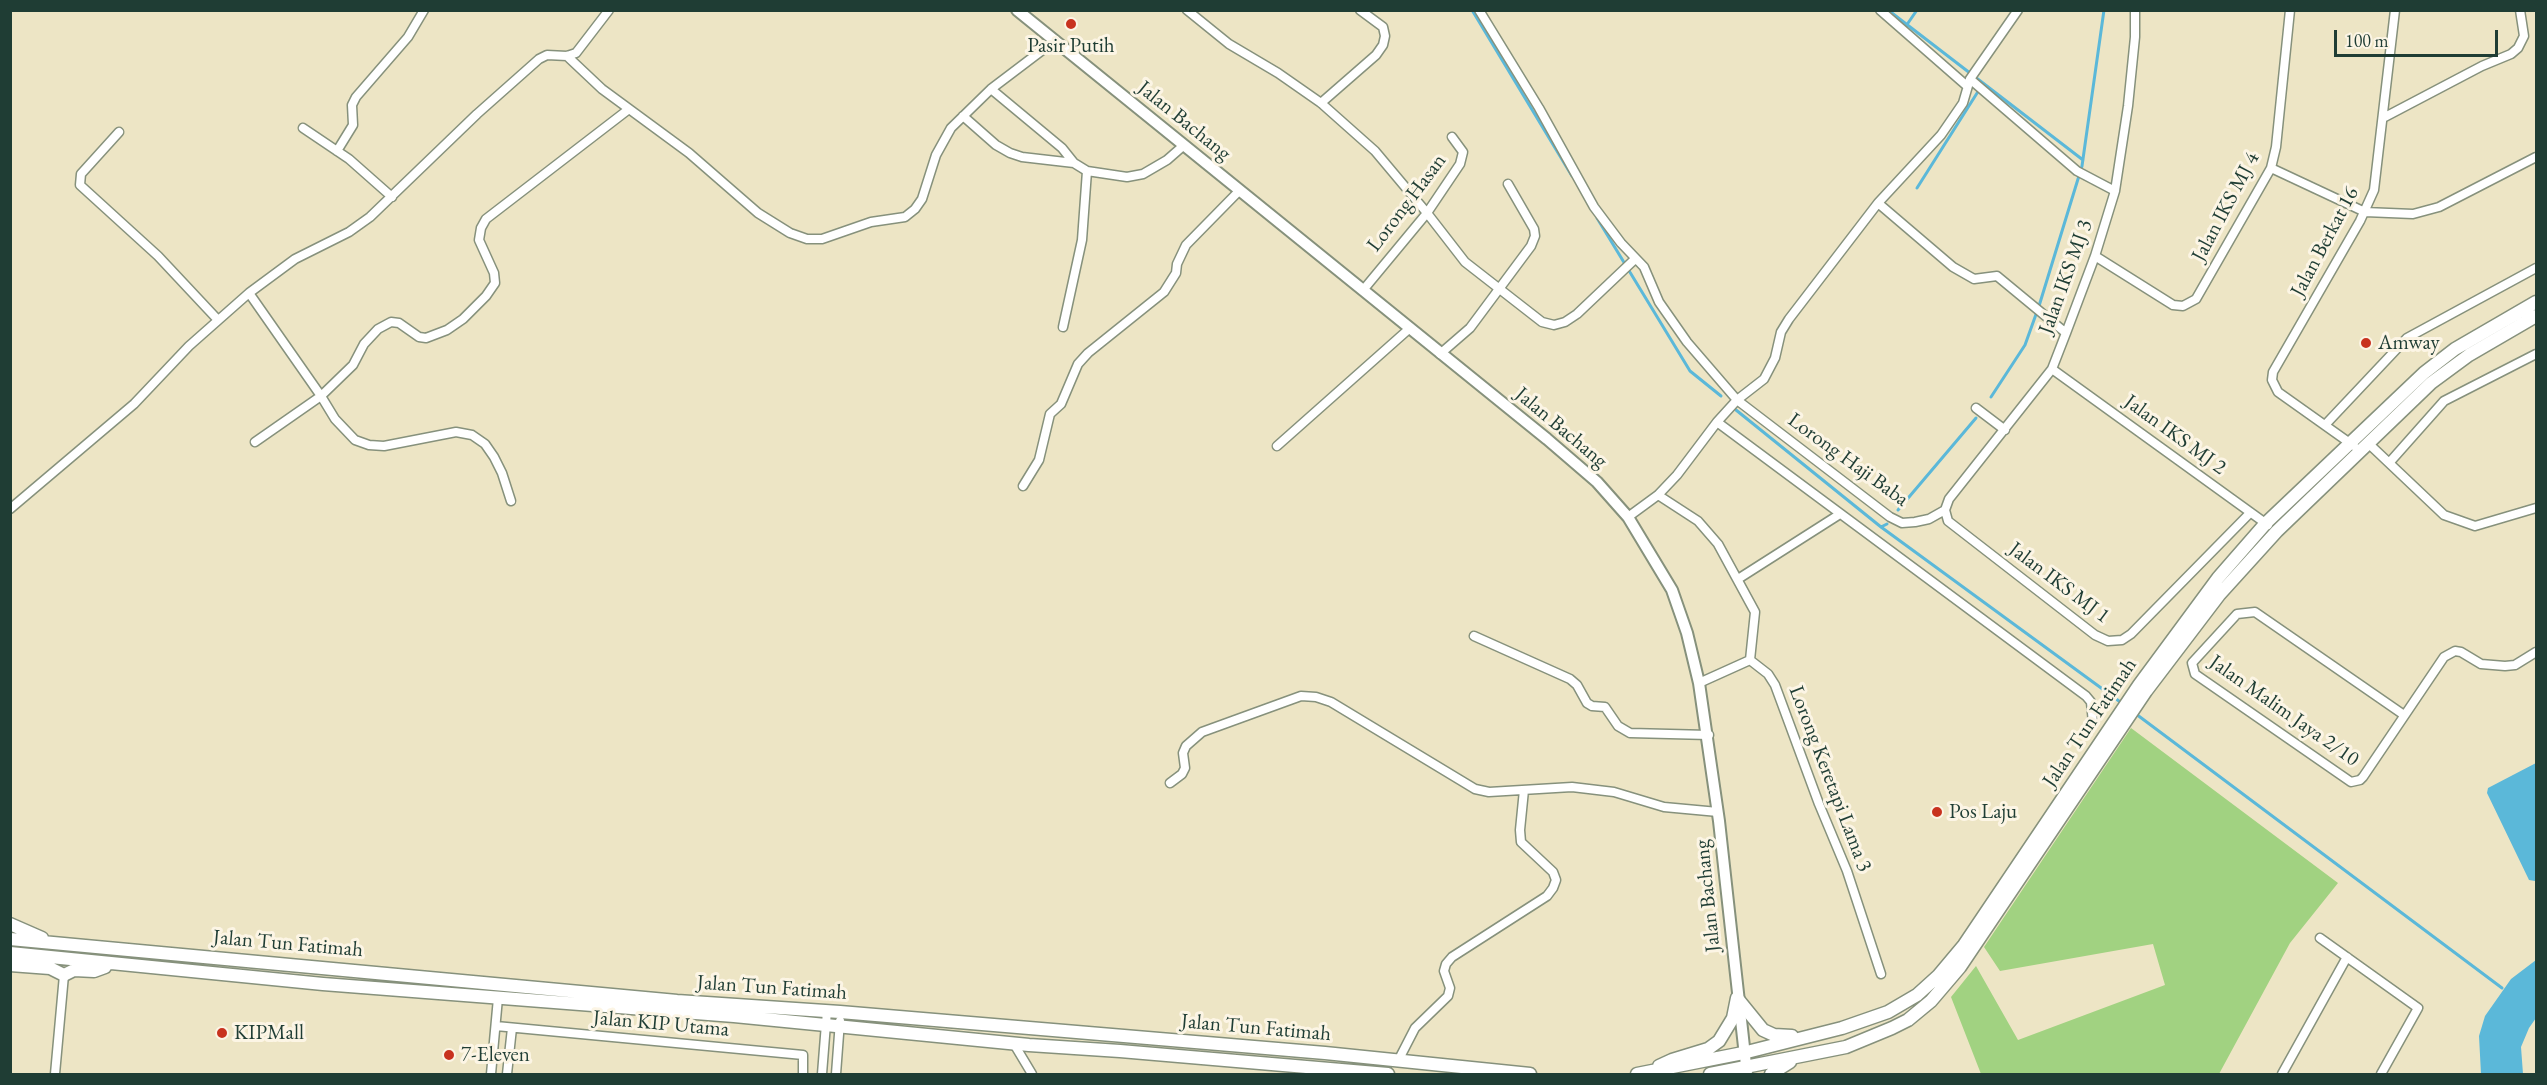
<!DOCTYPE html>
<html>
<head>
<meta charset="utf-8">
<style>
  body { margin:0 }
  #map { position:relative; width:2547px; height:1085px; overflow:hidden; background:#ede5c5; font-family:"EB Garamond",serif }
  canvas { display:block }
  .frame { position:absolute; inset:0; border:12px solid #1f3d34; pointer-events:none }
  .scale { position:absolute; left:2334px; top:30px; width:164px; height:27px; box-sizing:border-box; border:3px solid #1f3d34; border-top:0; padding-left:8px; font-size:18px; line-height:21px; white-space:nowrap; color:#1f3d34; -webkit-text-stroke:4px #fcf5e5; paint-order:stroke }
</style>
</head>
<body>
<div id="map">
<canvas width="2547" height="1085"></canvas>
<div class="frame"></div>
<div class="scale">100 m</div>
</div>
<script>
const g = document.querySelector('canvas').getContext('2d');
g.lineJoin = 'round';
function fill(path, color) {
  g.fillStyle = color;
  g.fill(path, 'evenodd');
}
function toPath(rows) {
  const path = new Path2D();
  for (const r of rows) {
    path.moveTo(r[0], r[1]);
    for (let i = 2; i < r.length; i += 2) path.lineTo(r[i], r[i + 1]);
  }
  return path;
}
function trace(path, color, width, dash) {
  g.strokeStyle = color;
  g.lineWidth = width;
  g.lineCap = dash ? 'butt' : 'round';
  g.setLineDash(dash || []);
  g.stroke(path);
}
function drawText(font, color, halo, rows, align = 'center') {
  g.font = font + ' "EB Garamond",serif';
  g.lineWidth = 6;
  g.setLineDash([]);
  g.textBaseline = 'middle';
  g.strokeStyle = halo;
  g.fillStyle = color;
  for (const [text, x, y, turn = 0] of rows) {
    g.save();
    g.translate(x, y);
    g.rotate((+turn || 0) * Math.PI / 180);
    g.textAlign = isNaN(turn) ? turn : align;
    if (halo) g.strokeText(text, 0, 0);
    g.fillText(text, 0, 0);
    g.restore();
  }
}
fill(toPath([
  [2131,728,2338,883,2290,943,2219,1074,1981,1074,1951,997,1976,966,2018,1040,2165,985,2153,944,2000,971,1984,947]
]), '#a1d281');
fill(toPath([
  [2536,763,2536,880,2535,881,2529,880,2487,793,2488,788],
  [2536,960,2536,1018,2529,1028,2521,1047,2523,1074,2481,1074,2479,1036,2485,1016,2511,979]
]), '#5bb8d9');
trace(toPath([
  [1472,10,1572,176],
  [1888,10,2083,160],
  [1906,26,1917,10],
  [1917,188,1979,90],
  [1597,218,1690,371,1721,396],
  [1991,397,2025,345,2039,306,2082,166,2104,10],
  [1736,410,1881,527,2123,704],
  [1898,510,1976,418],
  [1881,527,1887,524],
  [2136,714,2502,988]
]), '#5bb8d9', 3);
const minor = toPath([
  [1187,10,1229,44,1278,73,1321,103,1375,151,1427,213,1465,262,1542,322,1554,325,1565,322,1577,314,1635,259],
  [1479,10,1539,108,1594,207,1621,243,1644,267,1659,302,1687,342,1737,400,1890,517,1902,523,1915,522,1929,519,1945,510],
  [1880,10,1967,86],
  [2135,10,2135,37,2128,106,2115,191,2095,256,2066,333,2052,369,1949,499,1945,510,1948,521,2095,635,2108,641,2122,640,2131,634,2250,513],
  [567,56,602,89,689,153,758,213,790,233,807,239,822,239,871,222,905,217,915,209,922,199,936,155,951,128,991,89,1053,42],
  [1970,79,2077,171,2115,191],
  [991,89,1062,148,1074,163,1087,171,1127,177,1143,174,1167,160,1183,146],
  [1321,103,1376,55,1383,45,1385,36,1383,27,1360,10],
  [963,116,996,145,1010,153,1022,157,1074,163],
  [2383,118,2482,66,2511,54,2518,48,2524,36,2520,10],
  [303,128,349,159,392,197],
  [119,132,81,174,80,185,158,256,218,320],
  [337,151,353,125,352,105,356,97,408,37,424,10],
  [2271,168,2365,212,2413,214,2439,207,2536,157],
  [1878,203,1953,267,1974,279,1997,276,2066,333],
  [2095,256,2173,305,2183,306,2196,299,2271,168,2276,147,2290,10],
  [1364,289,1427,213,1460,164,1463,152,1452,137],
  [249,293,321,396,335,419,355,440,369,445,384,446,456,432,472,435,485,444,494,457,502,473,511,501],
  [1063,327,1082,240,1087,171],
  [1440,354,1470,328,1531,246,1535,236,1534,229,1508,184],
  [2052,369,2268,525],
  [1976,408,2005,430],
  [1717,422,2086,696,2091,702,2093,723],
  [2325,425,2407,338,2536,268],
  [255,442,321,396,353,365,364,344,378,329,391,322,399,323,419,337,426,338,447,330,463,319,486,296,495,283,494,273,479,240,481,228,486,219,629,109],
  [2368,443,2444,515,2475,526,2536,508],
  [1277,446,1410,328],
  [2354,446,2278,392,2272,380,2273,372,2360,221,2374,190,2395,10],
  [2389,463,2444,401,2536,354],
  [1023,486,1039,460,1050,414,1061,404,1078,364,1088,353,1164,292,1176,273,1177,264,1186,245,1239,191],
  [1658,495,1698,521,1718,544,1755,612,1750,660],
  [10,509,134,404,189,346,249,293,295,259,349,232,370,217,477,114,539,59,547,55,567,56,576,53,609,10],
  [1628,517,1658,495,1677,475,1717,422,1737,400,1764,379,1775,358,1781,332,1789,319,1878,203,1941,135,1963,103,1970,79,2018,10],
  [1738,579,1840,514],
  [1474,636,1570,679,1577,685,1587,703,1592,706,1605,707,1618,726,1630,733,1709,735],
  [1699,683,1750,660,1768,674,1775,685,1819,804,1847,871,1881,974],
  [2404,715,2255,612,2237,614,2192,663,2195,674,2351,782,2360,780,2363,777,2444,657,2455,651,2461,652,2481,664,2505,666,2515,665,2536,652],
  [1170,783,1182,774,1185,768,1183,753,1186,746,1202,732,1301,696,1316,697,1331,702,1475,789,1489,792,1572,787,1614,792,1664,807,1718,812],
  [2320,938,2418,1008,2381,1074],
  [496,1026,803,1055,803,1074],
  [1014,1044,1032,1074],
  [1398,1061,1415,1028,1448,996,1450,988,1444,971,1446,964,1452,957,1547,896,1553,888,1556,880,1553,872,1521,842,1520,830,1524,790],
  [55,1074,64,975],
  [491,1074,498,998],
  [507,1074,512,1028],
  [822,1074,827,1011],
  [836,1074,840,1021],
  [2282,1074,2347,957]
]);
const tertiary = toPath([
  [1017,10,1547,439,1597,482,1628,517,1672,590,1687,633,1699,683,1719,821,1747,1074]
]);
const secondary = toPath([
  [10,924,42,938],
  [10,939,677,1001,840,1012,1325,1053,1530,1074],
  [10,953,323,984,734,1016,1029,1045,1120,1051,1388,1074],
  [10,965,50,968,64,975,74,970,94,971,105,967],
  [1737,998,1763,1030,1774,1035,1792,1036],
  [1659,1066,1672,1060,1708,1049,1719,1041,1733,1018,1737,998],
  [1637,1074,1743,1053,1842,1028,1888,1012,1917,995,1938,976,1964,945,2139,685,2218,578,2266,523,2424,373,2455,349,2536,302],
  [1710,1074,1846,1047,1892,1028,1908,1020,1931,1001,1960,967,2146,691,2219,595,2277,531,2431,383,2469,355,2536,316],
  [1771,1074,1790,1062]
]);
trace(minor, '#86917c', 11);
trace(tertiary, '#86917c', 14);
trace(secondary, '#86917c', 15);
trace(minor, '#fff', 8);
trace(tertiary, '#fff', 10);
trace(secondary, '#fff', 12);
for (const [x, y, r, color] of [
  [1071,24,6,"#c8321e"],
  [2366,343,6,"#c8321e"],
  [1937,812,6,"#c8321e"],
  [222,1033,6,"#c8321e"],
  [449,1055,6,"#c8321e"]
]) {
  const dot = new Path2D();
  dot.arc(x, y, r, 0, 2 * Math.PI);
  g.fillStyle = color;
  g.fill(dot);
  trace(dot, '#fcf5e5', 2);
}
drawText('21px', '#1f3d34', '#fcf5e5', [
  ["Pasir Putih",1071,46,"center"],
  ["Amway",2378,343],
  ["Pos Laju",1949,812],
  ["KIPMall",234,1033],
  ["7-Eleven",461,1055]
], 'left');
drawText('21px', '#1f3d34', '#fcf5e5', [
  ["Jalan Bachang",1184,121,39],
  ["Lorong Hasan",1407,203,-53],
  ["Jalan IKS MJ 4",2226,207,-62],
  ["Jalan Berkat 16",2325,242,-62],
  ["Jalan IKS MJ 3",2066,277,-70],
  ["Jalan Bachang",1561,428,40],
  ["Jalan IKS MJ 2",2175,435,36],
  ["Lorong Haji Baba",1848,460,36],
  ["Jalan IKS MJ 1",2059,583,37],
  ["Jalan Malim Jaya 2/10",2284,711,35],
  ["Jalan Tun Fatimah",2090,723,-56],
  ["Lorong Keretapi Lama 3",1830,779,69],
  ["Jalan Bachang",1708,896,-96],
  ["Jalan Tun Fatimah",288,944,5],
  ["Jalan Tun Fatimah",772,988,4],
  ["Jalan KIP Utama",661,1024,5],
  ["Jalan Tun Fatimah",1256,1028,5]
]);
</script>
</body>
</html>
